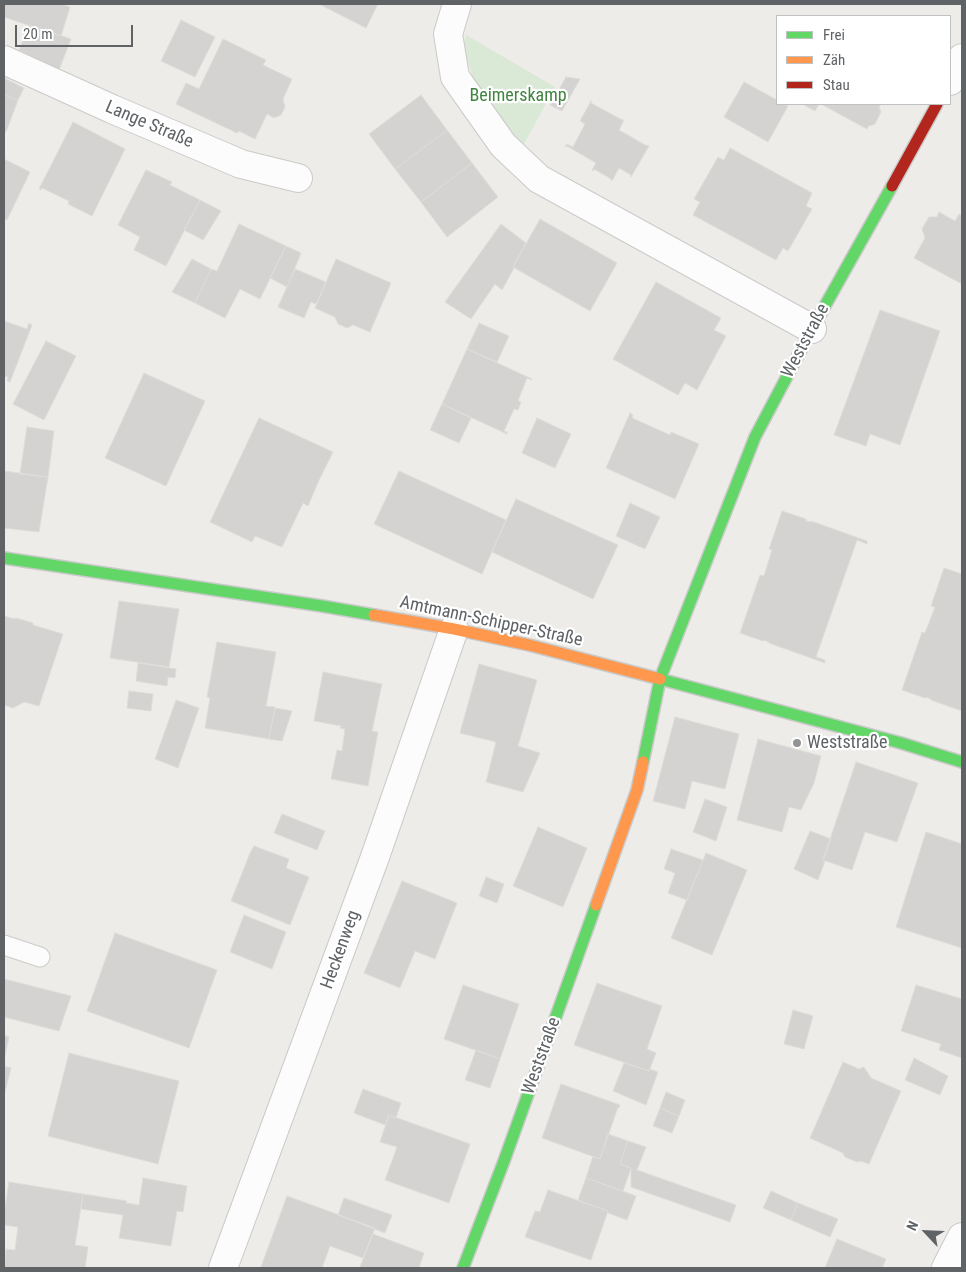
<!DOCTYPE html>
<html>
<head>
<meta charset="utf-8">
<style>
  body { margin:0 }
  #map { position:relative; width:966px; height:1272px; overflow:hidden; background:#eeece9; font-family:"Roboto Condensed",sans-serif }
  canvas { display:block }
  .frame { position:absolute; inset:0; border:5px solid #5f6366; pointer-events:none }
  .legend { position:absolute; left:776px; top:15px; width:175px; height:90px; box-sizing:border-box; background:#fff; border:1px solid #bfc1c2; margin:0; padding:6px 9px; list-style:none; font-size:15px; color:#5f6366 }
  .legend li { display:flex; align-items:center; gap:10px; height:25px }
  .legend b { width:25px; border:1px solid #bfc1c2 }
  .north { position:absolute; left:901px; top:1207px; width:50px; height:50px; -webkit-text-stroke:4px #fff; paint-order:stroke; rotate:295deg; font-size:14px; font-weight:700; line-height:20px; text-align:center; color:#5f6366 }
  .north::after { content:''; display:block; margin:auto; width:18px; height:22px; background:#5f6366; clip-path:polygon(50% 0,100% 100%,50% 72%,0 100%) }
  .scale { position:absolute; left:15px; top:25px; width:118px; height:22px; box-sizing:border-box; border:2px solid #5f6366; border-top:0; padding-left:6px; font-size:15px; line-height:18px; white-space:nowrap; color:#5f6366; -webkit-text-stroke:4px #fff; paint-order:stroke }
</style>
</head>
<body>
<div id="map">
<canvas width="966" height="1272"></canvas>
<div class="frame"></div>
<ul class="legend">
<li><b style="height:6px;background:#63d668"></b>Frei</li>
<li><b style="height:6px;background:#ff974d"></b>Zäh</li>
<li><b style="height:6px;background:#b3261e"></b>Stau</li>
</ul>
<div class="north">N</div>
<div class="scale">20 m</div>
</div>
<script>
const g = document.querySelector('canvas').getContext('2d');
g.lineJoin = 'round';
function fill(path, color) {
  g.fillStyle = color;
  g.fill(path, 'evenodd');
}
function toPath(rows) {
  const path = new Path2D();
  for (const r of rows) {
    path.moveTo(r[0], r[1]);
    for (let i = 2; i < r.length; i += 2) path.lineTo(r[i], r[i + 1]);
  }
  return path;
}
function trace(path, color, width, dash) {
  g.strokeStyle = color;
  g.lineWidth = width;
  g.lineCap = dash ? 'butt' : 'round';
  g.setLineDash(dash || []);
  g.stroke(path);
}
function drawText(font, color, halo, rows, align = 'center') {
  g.font = font + ' "Roboto Condensed",sans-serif';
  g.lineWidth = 4.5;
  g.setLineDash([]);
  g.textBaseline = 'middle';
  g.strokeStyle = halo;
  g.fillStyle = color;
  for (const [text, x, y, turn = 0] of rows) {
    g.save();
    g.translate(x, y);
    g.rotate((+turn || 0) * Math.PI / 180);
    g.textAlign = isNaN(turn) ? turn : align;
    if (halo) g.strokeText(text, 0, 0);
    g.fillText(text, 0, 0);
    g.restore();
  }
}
fill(toPath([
  [466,35,555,87,523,146,477,89,463,48]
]), '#dae8d6');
const building = toPath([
  [4,4,50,4,55,5,55,4,61,4,70,7,61,36,4,17,4,4],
  [319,4,378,4,366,28,319,4],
  [181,20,215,37,195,77,161,61,181,20],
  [29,25,71,39,59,70,19,50,29,25],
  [223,39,266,60,263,65,292,79,283,99,285,107,281,115,274,118,267,114,255,139,239,131,237,133,176,104,186,83,199,89,223,39],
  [566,77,580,79,562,111,550,105,566,77],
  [4,78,24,88,18,100,4,95,4,78],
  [744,82,777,100,777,104,783,104,788,106,768,142,724,117,744,82],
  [4,95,18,100,6,132,4,131,4,95],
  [421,95,447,130,395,169,369,134,421,95],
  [591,101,591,103,622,120,624,120,619,130,647,146,648,145,649,146,631,177,631,175,619,168,612,181,611,179,594,169,593,171,592,170,596,163,567,146,565,147,567,144,573,147,585,124,580,121,591,101],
  [802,104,819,104,815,111,802,104],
  [821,104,881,104,879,107,881,112,875,124,870,126,869,125,867,129,821,104],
  [73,122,125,149,92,216,68,204,69,201,42,188,41,190,39,189,73,122],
  [447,130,472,163,421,202,395,169,447,130],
  [730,148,812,193,806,206,812,209,788,251,783,248,776,260,693,215,700,202,694,199,718,157,724,160,730,148],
  [4,159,30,172,7,220,4,218,4,159],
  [472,163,498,197,447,237,421,202,472,163],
  [146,170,172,182,170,185,200,200,166,266,134,250,140,237,118,225,146,170],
  [200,200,221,211,203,240,184,230,200,200],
  [939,212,955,221,959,214,962,216,962,284,914,258,925,238,922,229,929,217,937,217,939,212],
  [540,219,617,263,590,311,513,267,540,219],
  [239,224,286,246,260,299,240,289,225,318,195,303,211,269,217,271,239,224],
  [501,224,526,243,513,267,514,268,502,290,495,284,471,319,445,302,501,224],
  [286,246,301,253,287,287,270,278,286,246],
  [192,259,211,269,195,303,172,292,192,259],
  [336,259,391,283,370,332,353,325,347,328,338,324,335,317,315,308,336,259],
  [295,269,326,282,316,304,311,302,304,318,278,307,295,269],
  [656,282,721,318,714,330,726,336,697,390,685,383,678,395,613,359,656,282],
  [880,310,940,331,900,445,870,434,866,446,834,435,880,310],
  [4,321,27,329,29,323,32,325,10,382,7,381,8,377,4,376,4,321],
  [479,323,509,336,497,362,467,349,479,323],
  [46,341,76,356,44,420,13,404,46,341],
  [467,349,532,379,532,380,527,378,518,401,521,402,518,410,514,409,504,431,507,432,507,434,442,404,467,349],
  [144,373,205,401,166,486,105,458,144,373],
  [442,404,471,418,459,443,430,430,442,404],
  [630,413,633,415,632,418,670,435,671,432,699,444,675,499,606,468,630,413],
  [259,418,333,452,320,478,308,506,303,503,282,547,255,536,252,542,210,522,259,418],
  [537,418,571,434,555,468,522,453,537,418],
  [27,427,54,431,48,477,20,474,27,427],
  [4,471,48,477,39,532,4,528,4,471],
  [399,471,506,520,482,574,374,524,399,471],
  [516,499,618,545,593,599,492,552,516,499],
  [630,503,660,517,645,549,616,536,630,503],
  [782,511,806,519,806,521,811,522,811,521,867,541,867,544,857,540,816,657,825,660,825,663,769,643,769,642,764,640,763,641,740,633,760,575,764,576,772,550,769,549,782,511],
  [944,568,962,574,962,711,931,700,931,699,926,697,925,698,902,690,922,632,925,633,935,607,931,606,944,568],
  [119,601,179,609,169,667,110,658,119,601],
  [4,616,15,619,16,618,33,623,33,625,63,634,39,706,24,702,13,708,4,705,4,616],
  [217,642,276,652,266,706,275,707,275,708,269,739,205,728,210,698,207,697,217,642],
  [138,663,176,669,175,678,168,677,167,686,136,681,138,663],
  [479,664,537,680,518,746,540,753,523,792,486,782,496,742,460,733,479,664],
  [323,672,382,684,372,731,378,732,368,786,331,779,337,750,342,751,345,729,340,728,341,726,314,721,323,672],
  [129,691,153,694,151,711,127,708,129,691],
  [176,700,199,708,178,768,155,759,176,700],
  [275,708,292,711,282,741,269,739,275,708],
  [675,717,739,734,725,789,692,781,685,809,653,801,675,717],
  [758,739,821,756,814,783,801,810,789,807,782,832,737,820,758,739],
  [856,762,918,783,897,842,865,832,852,870,823,860,856,762],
  [705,799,727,807,716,841,693,832,705,799],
  [282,814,325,831,317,850,274,833,282,814],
  [538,827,587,848,563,907,513,886,538,827],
  [810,831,831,839,823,860,825,861,818,880,794,869,810,831],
  [926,832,962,844,962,948,896,927,926,832],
  [254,846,289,859,286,868,309,877,290,925,231,901,250,853,254,846],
  [671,849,703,860,687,900,668,893,675,873,664,869,671,849],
  [706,853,747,870,712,955,671,938,706,853],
  [486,877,504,884,497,903,479,896,486,877],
  [402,881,457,903,435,959,415,951,400,988,364,973,402,881],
  [244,915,286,932,272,969,230,952,244,915],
  [115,933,217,970,189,1048,87,1011,115,933],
  [4,979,71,996,59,1031,4,1017,4,979],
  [597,983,662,1006,647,1049,656,1053,649,1071,574,1045,597,983],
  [463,985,519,1004,500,1059,444,1039,463,985],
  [916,985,962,999,962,1058,939,1050,941,1044,901,1031,916,985],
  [793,1010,813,1016,804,1049,784,1044,793,1010],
  [4,1035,9,1037,4,1060,4,1035],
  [476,1050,500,1059,490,1088,465,1080,476,1050],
  [69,1053,179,1081,158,1164,48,1136,69,1053],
  [914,1058,948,1076,940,1095,905,1080,914,1058],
  [843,1062,859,1069,864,1067,871,1078,901,1091,869,1164,861,1161,857,1162,845,1157,843,1153,810,1138,843,1062],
  [624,1063,649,1071,650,1069,658,1072,646,1105,613,1091,624,1063],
  [4,1066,11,1068,4,1096,4,1066],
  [561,1084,620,1105,619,1108,618,1107,600,1159,542,1138,561,1084],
  [363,1089,401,1103,396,1118,389,1115,385,1125,354,1113,363,1089],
  [666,1092,685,1100,679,1116,660,1108,666,1092],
  [660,1108,679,1116,672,1133,653,1126,660,1108],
  [389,1115,470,1144,449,1203,385,1180,397,1147,380,1142,389,1115],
  [608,1134,628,1141,620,1164,631,1168,623,1191,586,1178,593,1156,600,1159,608,1134],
  [628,1141,646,1147,637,1170,736,1205,730,1222,631,1187,631,1168,620,1164,628,1141],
  [143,1178,187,1186,183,1212,177,1211,171,1246,119,1238,123,1215,81,1209,83,1194,127,1201,126,1203,139,1205,143,1178],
  [586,1178,636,1196,627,1220,608,1213,608,1211,578,1200,586,1178],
  [9,1182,83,1194,75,1245,88,1247,85,1268,4,1268,6,1249,15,1250,18,1227,4,1225,4,1214,9,1182],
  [548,1190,608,1211,591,1260,525,1237,535,1211,540,1212,548,1190],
  [771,1191,798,1203,791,1220,763,1208,771,1191],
  [287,1196,375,1228,363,1258,330,1246,322,1268,265,1268,261,1267,287,1196],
  [344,1198,392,1215,385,1233,338,1215,344,1198],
  [798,1203,838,1219,830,1237,791,1220,798,1203],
  [373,1234,424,1253,419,1268,363,1268,360,1267,373,1234],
  [837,1239,886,1259,882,1268,825,1268,837,1239]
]);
fill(building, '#d5d3d2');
trace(building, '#dedcd8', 1);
const lane = toPath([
  [4,945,40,957]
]);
const street = toPath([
  [457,4,448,34,455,77,503,145,539,179,812,329],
  [4,60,112,109,241,164,298,178],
  [950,81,962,58],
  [223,1268,375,857,454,629],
  [946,1268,962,1237]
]);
const fast = toPath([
  [4,558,322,606,374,615],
  [660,679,901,743,962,762],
  [643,762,660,679,755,437,812,329,892,186],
  [463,1268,504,1161,596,905]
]);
const slow = toPath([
  [374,615,454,629,529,645,660,679],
  [596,905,637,790,643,762]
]);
const jam = toPath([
  [892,186,937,104]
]);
trace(lane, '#cbcac9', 21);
trace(street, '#cbcac9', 30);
trace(fast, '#c8c9c8', 14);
trace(slow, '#c8c9c8', 14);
trace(jam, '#c8c9c8', 14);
trace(lane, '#fcfcfc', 19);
trace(street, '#fcfcfc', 28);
trace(fast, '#63d668', 11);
trace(slow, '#ff974d', 11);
trace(jam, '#b3261e', 11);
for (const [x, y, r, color] of [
  [797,743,5,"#919394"]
]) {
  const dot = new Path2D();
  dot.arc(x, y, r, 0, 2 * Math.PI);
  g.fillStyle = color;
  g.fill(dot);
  trace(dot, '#fff', 2);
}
drawText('18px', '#418440', '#fff', [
  ["Beimerskamp",518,96]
]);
drawText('18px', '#5f6366', '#fff', [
  ["Lange Straße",149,125,23],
  ["Weststraße",806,341,-62],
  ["Amtmann-Schipper-Straße",491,622,12],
  ["Heckenweg",341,950,-70],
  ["Weststraße",542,1056,-70]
]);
drawText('18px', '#5f6366', '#fff', [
  ["Weststraße",807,743]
], 'left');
</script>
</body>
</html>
